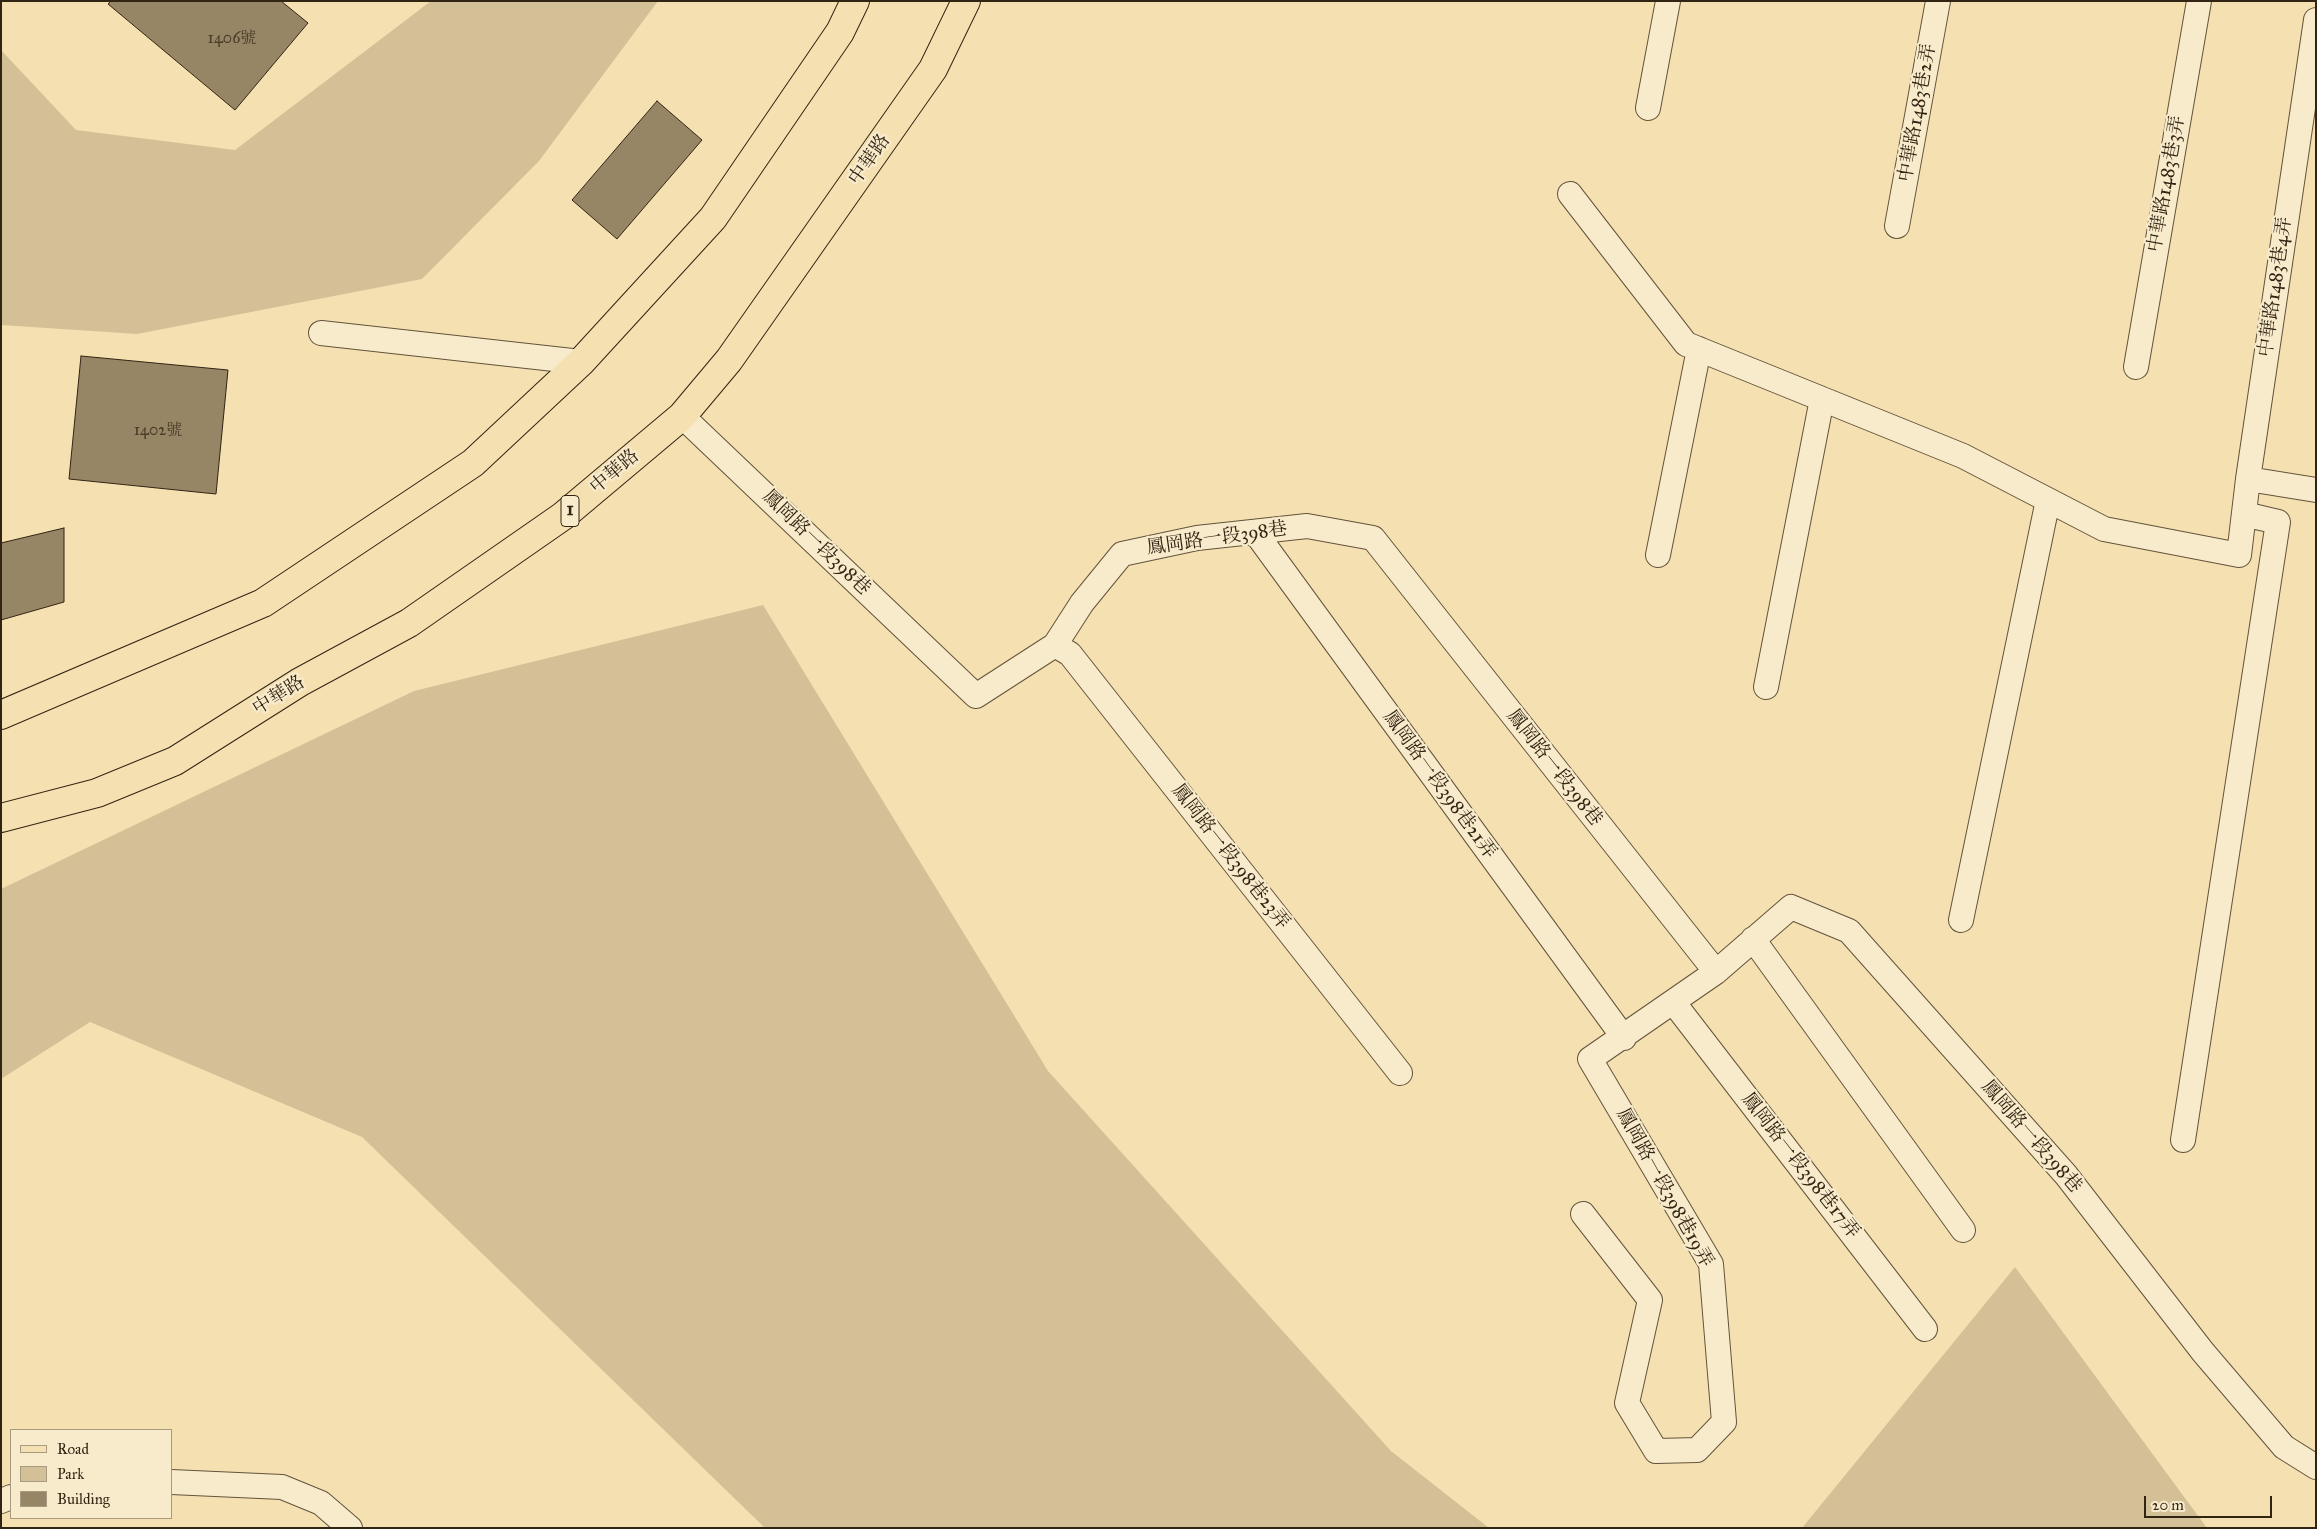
<!DOCTYPE html>
<html>
<head>
<meta charset="utf-8">
<style>
  body { margin:0 }
  #map { position:relative; width:2317px; height:1529px; overflow:hidden; background:#f5e0b1; font-family:"IM FELL Great Primer",serif }
  canvas { display:block }
  .frame { position:absolute; inset:0; border:2px solid #322413; pointer-events:none }
  .legend { position:absolute; left:10px; top:1429px; width:162px; height:90px; box-sizing:border-box; background:#f8ebcc; border:1px solid #a99b82; margin:0; padding:6px 9px; list-style:none; font-size:15px; color:#322413 }
  .legend li { display:flex; align-items:center; gap:10px; height:25px }
  .legend b { width:25px; border:1px solid #a99b82 }
  .scale { position:absolute; left:2144px; top:1496px; width:128px; height:22px; box-sizing:border-box; border:2px solid #322413; border-top:0; padding-left:6px; font-size:15px; line-height:18px; white-space:nowrap; color:#322413; -webkit-text-stroke:4px #f8ebcc; paint-order:stroke }
</style>
</head>
<body>
<div id="map">
<canvas width="2317" height="1529"></canvas>
<div class="frame"></div>
<ul class="legend">
<li><b style="height:6px;background:#f5e0b1"></b>Road</li>
<li><b style="height:14px;background:#d4c096"></b>Park</li>
<li><b style="height:14px;background:#978665"></b>Building</li>
</ul>
<div class="scale">20 m</div>
</div>
<script>
const g = document.querySelector('canvas').getContext('2d');
g.lineJoin = 'round';
function fill(path, color) {
  g.fillStyle = color;
  g.fill(path, 'evenodd');
}
function toPath(rows) {
  const path = new Path2D();
  for (const r of rows) {
    path.moveTo(r[0], r[1]);
    for (let i = 2; i < r.length; i += 2) path.lineTo(r[i], r[i + 1]);
  }
  return path;
}
function trace(path, color, width, dash) {
  g.strokeStyle = color;
  g.lineWidth = width;
  g.lineCap = dash ? 'butt' : 'round';
  g.setLineDash(dash || []);
  g.stroke(path);
}
function drawText(font, color, halo, rows, align = 'center') {
  g.font = font + ' "IM FELL Great Primer","Noto Serif TC",serif';
  g.lineWidth = 4.5;
  g.setLineDash([]);
  g.textBaseline = 'middle';
  g.strokeStyle = halo;
  g.fillStyle = color;
  for (const [text, x, y, turn = 0] of rows) {
    g.save();
    g.translate(x, y);
    g.rotate((+turn || 0) * Math.PI / 180);
    g.textAlign = isNaN(turn) ? turn : align;
    if (halo) g.strokeText(text, 0, 0);
    g.fillText(text, 0, 0);
    g.restore();
  }
}
fill(toPath([
  [431,1,658,1,539,161,422,279,137,334,1,325,1,50,76,130,235,150],
  [763,605,1048,1071,1391,1451,1489,1528,765,1528,362,1137,90,1022,1,1079,1,889,414,691],
  [2015,1267,2207,1528,1802,1528]
]), '#d4c096');
const building = toPath([
  [111,1,281,1,308,23,235,110,108,4,111,1],
  [657,101,702,140,617,239,572,200,657,101],
  [81,356,228,370,216,494,69,479,81,356],
  [64,528,64,602,1,620,1,543,64,528]
]);
fill(building, '#978665');
trace(building, '#322413', 1);
const service = toPath([
  [1648,108,1668,1],
  [1570,194,1686,344,1963,456,2104,529,2239,555,2248,479,2316,20],
  [1897,226,1938,1],
  [321,333,581,362],
  [2136,367,2199,1],
  [682,416,976,696,1055,645,1082,603,1122,554,1197,538,1307,526,1373,538,1716,972],
  [2248,479,2316,490],
  [1255,532,1624,1038],
  [1658,555,1699,349],
  [1055,645,1070,654,1400,1073],
  [1766,687,1822,399],
  [1961,920,2048,500],
  [1753,939,1963,1230],
  [1674,1003,1925,1329],
  [2183,1140,2278,522,2244,514],
  [1583,1214,1650,1300,1627,1403,1656,1451,1697,1450,1724,1422,1711,1264,1590,1059,1716,972,1791,907,1849,931,2066,1175,2203,1352,2284,1447,2316,1467],
  [171,1482,282,1487,321,1503,350,1528],
  [1,1501,11,1497]
]);
const primary = toPath([
  [1,715,263,603,473,463,581,362,713,218,840,32,855,1],
  [1,818,97,793,175,761,300,682,409,623,563,516,682,416,729,360,933,69,966,1]
]);
trace(service, '#63533a', 26);
trace(primary, '#322413', 30);
trace(service, '#f8ebcc', 24);
trace(primary, '#f5e0b1', 28);
drawText('16px', '#4b3c28', null, [
  ["1406號",232,39],
  ["1402號",158,431]
]);
for (const [x, y, w] of [
  [570,511,18]
]) {
  const box = new Path2D();
  box.roundRect(x - w / 2, y - 15.5, w, 31, 4);
  g.fillStyle = '#f8ebcc';
  g.fill(box);
  trace(box, '#322413', 1);
}
drawText('bold 18px', '#322413', null, [
  ["1",570,511]
]);
drawText('19px', '#322413', '#f8ebcc', [
  ["中華路1483巷2弄",1918,113,-80],
  ["中華路",870,160,-55],
  ["中華路1483巷3弄",2167,184,-80],
  ["中華路1483巷4弄",2276,287,-82],
  ["中華路",615,472,-40],
  ["鳳岡路一段398巷",1217,539,-8],
  ["鳳岡路一段398巷",816,543,44],
  ["中華路",279,696,-32],
  ["鳳岡路一段398巷",1554,768,52],
  ["鳳岡路一段398巷21弄",1439,785,54],
  ["鳳岡路一段398巷23弄",1230,857,52],
  ["鳳岡路一段398巷",2031,1137,49],
  ["鳳岡路一段398巷17弄",1800,1166,52],
  ["鳳岡路一段398巷19弄",1664,1188,61]
]);
</script>
</body>
</html>
